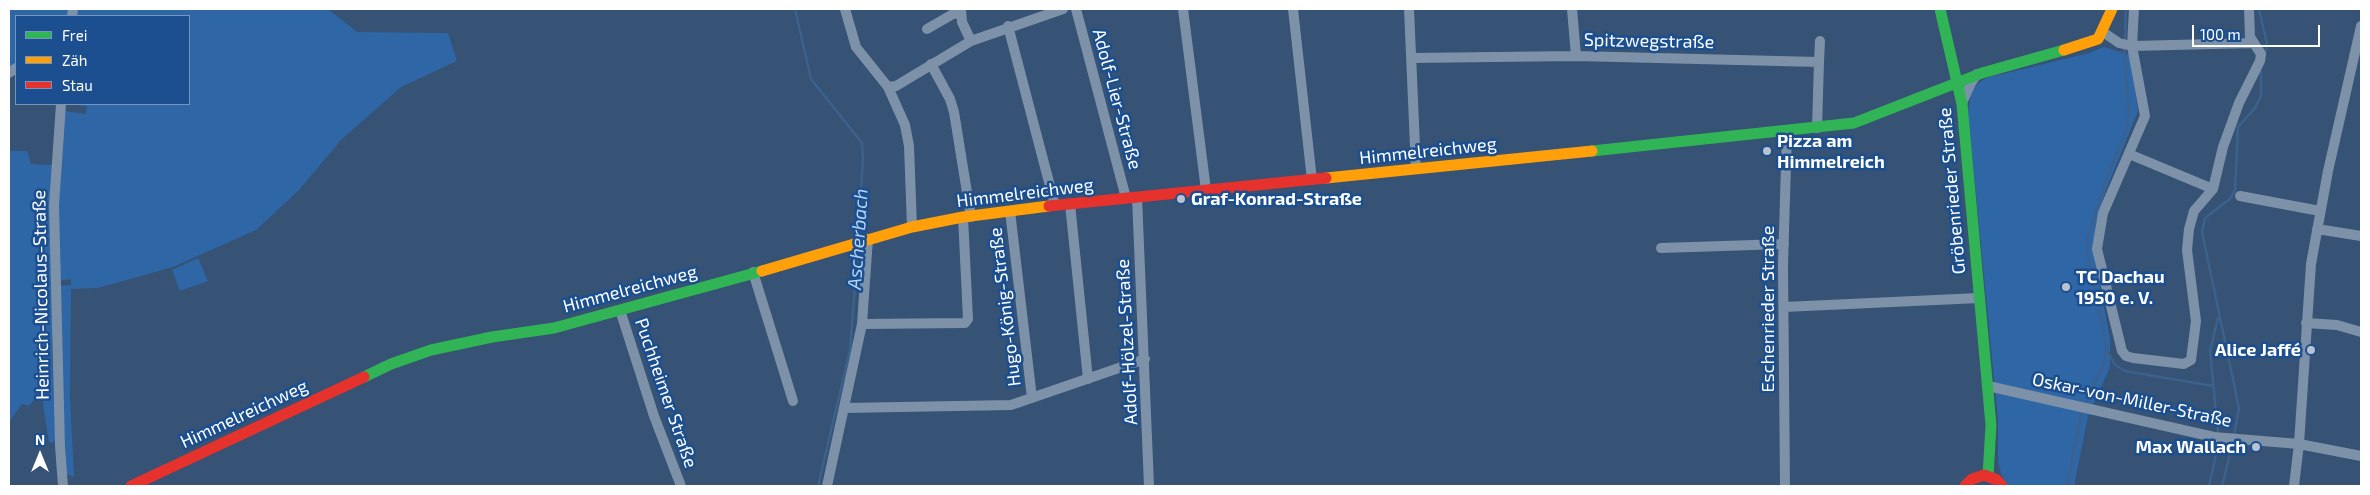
<!DOCTYPE html>
<html>
<head>
<meta charset="utf-8">
<style>
  body { margin:0 }
  #map { position:relative; width:2370px; height:495px; overflow:hidden; background:#365274; font-family:"Exo 2",sans-serif }
  canvas { display:block }
  .frame { position:absolute; inset:0; border:10px solid #fff; pointer-events:none }
  .legend { position:absolute; left:15px; top:15px; width:175px; height:90px; box-sizing:border-box; background:#1b4f8f; border:1px solid #7695bc; margin:0; padding:6px 9px; list-style:none; font-size:15px; color:#fff }
  .legend li { display:flex; align-items:center; gap:10px; height:25px }
  .legend b { width:25px; border:1px solid #7695bc }
  .north { position:absolute; left:15px; top:430px; width:50px; height:50px; -webkit-text-stroke:4px #1b4f8f; paint-order:stroke; rotate:0deg; font-size:14px; font-weight:700; line-height:20px; text-align:center; color:#fff }
  .north::after { content:''; display:block; margin:auto; width:18px; height:22px; background:#fff; clip-path:polygon(50% 0,100% 100%,50% 72%,0 100%) }
  .scale { position:absolute; left:2192px; top:25px; width:128px; height:22px; box-sizing:border-box; border:2px solid #fff; border-top:0; padding-left:6px; font-size:15px; line-height:18px; white-space:nowrap; color:#fff; -webkit-text-stroke:4px #1b4f8f; paint-order:stroke }
</style>
</head>
<body>
<div id="map">
<canvas width="2370" height="495"></canvas>
<div class="frame"></div>
<ul class="legend">
<li><b style="height:6px;background:#30b455"></b>Frei</li>
<li><b style="height:6px;background:#ff9f0a"></b>Zäh</li>
<li><b style="height:6px;background:#e5322d"></b>Stau</li>
</ul>
<div class="north">N</div>
<div class="scale">100 m</div>
</div>
<script>
const g = document.querySelector('canvas').getContext('2d');
g.lineJoin = 'round';
function fill(path, color) {
  g.fillStyle = color;
  g.fill(path, 'evenodd');
}
function toPath(rows) {
  const path = new Path2D();
  for (const r of rows) {
    path.moveTo(r[0], r[1]);
    for (let i = 2; i < r.length; i += 2) path.lineTo(r[i], r[i + 1]);
  }
  return path;
}
function trace(path, color, width, dash) {
  g.strokeStyle = color;
  g.lineWidth = width;
  g.lineCap = dash ? 'butt' : 'round';
  g.setLineDash(dash || []);
  g.stroke(path);
}
function drawText(font, color, halo, rows, align = 'center') {
  g.font = font + ' "Exo 2",sans-serif';
  g.lineWidth = 5;
  g.setLineDash([]);
  g.textBaseline = 'middle';
  g.strokeStyle = halo;
  g.fillStyle = color;
  for (const [text, x, y, turn = 0] of rows) {
    g.save();
    g.translate(x, y);
    g.rotate((+turn || 0) * Math.PI / 180);
    g.textAlign = isNaN(turn) ? turn : align;
    if (halo) g.strokeText(text, 0, 0);
    g.fillText(text, 0, 0);
    g.restore();
  }
}
fill(toPath([
  [9,9,70,9,68,16,16,16,16,66,9,72],
  [74,9,328,9,357,32,448,33,457,61,401,87,341,140,299,190,256,230,173,267,98,288,71,289,70,396,74,477,67,474,61,381,58,286,71,285,71,279,58,281,57,204,63,111,86,114,87,106,64,104,189,104,189,16,72,16],
  [2104,47,2130,55,2138,111,2106,190,2096,222,2094,256,2110,338,2110,367,2088,416,2074,486,2008,486,2001,474,1998,461,1998,420,1968,111,1971,94,1976,85,1986,78,2089,53],
  [9,151,27,151,31,164,52,165,52,355,55,439,53,443,49,442,41,391,29,406,22,404,9,422],
  [198,258,208,281,180,291,172,270]
]), '#2f66a5');
trace(toPath([
  [795,9,811,79,862,143,863,158,858,239],
  [2259,9,2267,44,2265,56],
  [2125,41,2126,9],
  [2218,318,2210,351,2218,433],
  [2107,350,2115,365,2125,371,2213,386],
  [2084,404,2103,366,2107,349,2088,256,2088,238,2105,182,2125,134,2129,116,2124,46],
  [2234,436,2239,408,2202,232,2205,218,2230,199,2235,190,2238,127,2255,108,2261,96,2261,71],
  [818,486,850,350,858,247],
  [2067,486,2082,409],
  [2209,486,2219,441],
  [2222,486,2233,442]
]), '#3b618d', 2.5);
trace(toPath([
  [845,9,856,47,888,87,905,125,909,146,912,227],
  [961,9,962,22,971,41],
  [1076,9,1126,198],
  [1183,9,1206,190],
  [1293,9,1312,180],
  [1409,9,1416,169],
  [1572,9,1576,56],
  [2134,9,2132,46,2145,116,2103,213,2097,249,2122,351,2126,356,2133,358,2184,364,2191,360,2196,321,2187,250,2189,229,2194,211,2213,189,2223,147,2239,103,2260,61,2261,54,2250,37,2249,9],
  [72,16,73,9],
  [1008,26,1055,205],
  [927,29,953,14,961,13],
  [2103,32,2119,43,2132,46,2254,43],
  [1411,58,1576,56,1819,62,1817,128],
  [1819,62,1820,41],
  [931,64,950,99,954,112,971,217],
  [9,73,16,68],
  [888,87,896,86,971,41,1063,9],
  [1962,103,1971,83,1977,74],
  [61,104,54,205,60,446,63,486],
  [2129,154,2213,189],
  [2240,196,2320,211],
  [1137,197,1149,486],
  [1070,204,1088,379],
  [1010,211,1032,398],
  [2317,229,2361,236],
  [1661,248,1784,244],
  [753,272,793,401],
  [1784,307,1979,298],
  [620,310,654,416,681,486],
  [2306,323,2337,325,2361,332],
  [862,324,965,323,968,319,963,217],
  [1988,386,2214,437,2299,444,2361,456],
  [844,408,1011,405,1145,359],
  [827,486,862,324,868,239],
  [1785,486,1783,265,1787,131],
  [2294,486,2299,444,2311,264,2328,171,2361,26]
]), '#7d92a8', 10);
trace(toPath([
  [1940,9,1962,104,1991,425,1988,476],
  [1592,151,1854,123,1982,73,2064,50],
  [364,377,391,364,431,350,492,337,554,328,762,271]
]), '#30b455', 11);
trace(toPath([
  [2064,50,2098,39,2112,9],
  [1326,178,1592,151],
  [762,271,912,227,963,217,1049,206]
]), '#ff9f0a', 11);
trace(toPath([
  [1049,206,1326,178],
  [131,486,364,377],
  [1965,486,1972,479,1984,475,1997,480,2002,486]
]), '#e5322d', 11);
for (const [x, y, r, color] of [
  [1767,151,5,"#b9c2ce"],
  [1181,199,5,"#b9c2ce"],
  [2066,287,5,"#b9c2ce"],
  [2311,350,5,"#b9c2ce"],
  [2256,447,5,"#b9c2ce"]
]) {
  const dot = new Path2D();
  dot.arc(x, y, r, 0, 2 * Math.PI);
  g.fillStyle = color;
  g.fill(dot);
  trace(dot, '#1b4f8f', 2);
}
drawText('18px', '#fff', '#1b4f8f', [
  ["Spitzwegstraße",1649,41,1],
  ["Adolf-Lier-Straße",1117,99,75],
  ["Himmelreichweg",1428,151,-6],
  ["Gröbenrieder Straße",1952,191,-95],
  ["Himmelreichweg",1025,193,-7],
  ["Himmelreichweg",630,289,-15],
  ["Heinrich-Nicolaus-Straße",41,295,-91],
  ["Hugo-König-Straße",1005,307,-97],
  ["Eschenrieder Straße",1768,309,-90],
  ["Adolf-Hölzel-Straße",1127,342,-93],
  ["Puchheimer Straße",666,393,71],
  ["Oskar-von-Miller-Straße",2132,400,12],
  ["Himmelreichweg",244,414,-25]
]);
drawText('bold 18px', '#fff', '#1b4f8f', [
  ["Pizza am",1777,141],
  ["Himmelreich",1777,162],
  ["Graf-Konrad-Straße",1191,199],
  ["TC Dachau",2076,277],
  ["1950 e. V.",2076,298],
  ["Alice Jaffé",2301,350,"right"],
  ["Max Wallach",2246,447,"right"]
], 'left');
drawText('italic 19px', '#b5d3f5', '#1b4f8f', [
  ["Ascherbach",858,239,-86]
]);
</script>
</body>
</html>
